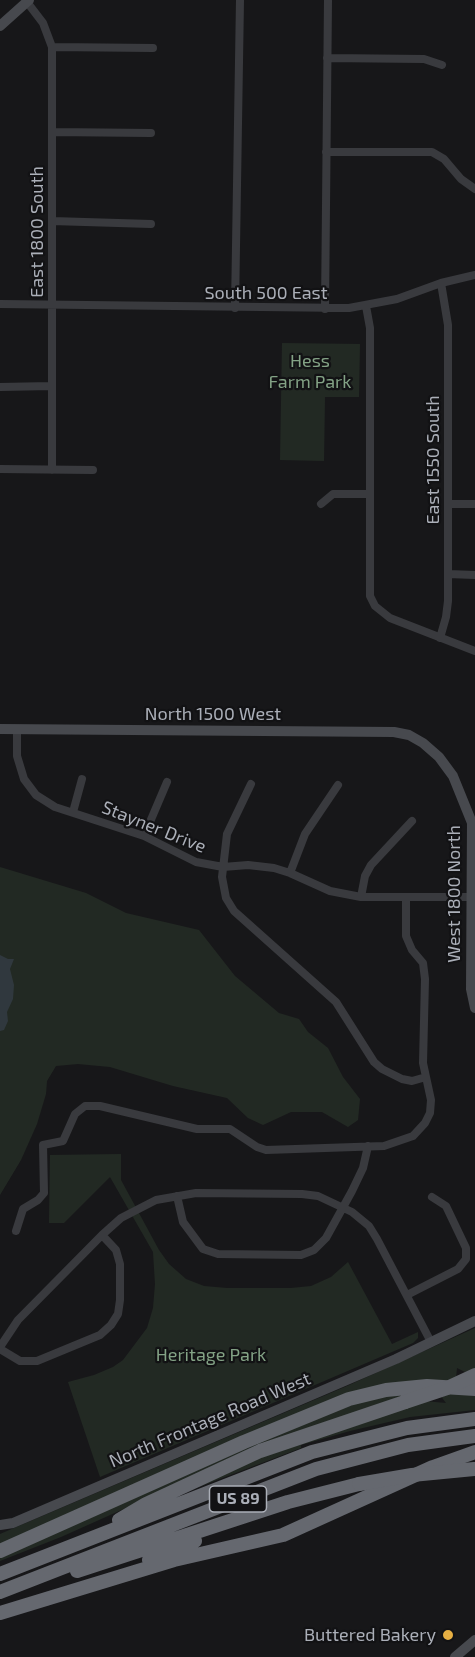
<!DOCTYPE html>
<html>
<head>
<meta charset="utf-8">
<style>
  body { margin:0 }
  canvas { display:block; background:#171719 }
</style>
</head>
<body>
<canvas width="475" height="1657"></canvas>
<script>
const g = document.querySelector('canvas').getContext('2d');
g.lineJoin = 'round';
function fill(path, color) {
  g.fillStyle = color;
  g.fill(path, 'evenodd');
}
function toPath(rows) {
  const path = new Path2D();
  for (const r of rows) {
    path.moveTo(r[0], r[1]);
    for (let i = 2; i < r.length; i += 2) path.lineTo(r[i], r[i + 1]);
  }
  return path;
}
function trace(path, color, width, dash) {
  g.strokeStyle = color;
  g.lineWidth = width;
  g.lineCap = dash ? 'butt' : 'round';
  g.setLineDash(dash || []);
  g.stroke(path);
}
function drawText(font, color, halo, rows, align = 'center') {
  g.font = font + ' "Exo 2",sans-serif';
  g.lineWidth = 4.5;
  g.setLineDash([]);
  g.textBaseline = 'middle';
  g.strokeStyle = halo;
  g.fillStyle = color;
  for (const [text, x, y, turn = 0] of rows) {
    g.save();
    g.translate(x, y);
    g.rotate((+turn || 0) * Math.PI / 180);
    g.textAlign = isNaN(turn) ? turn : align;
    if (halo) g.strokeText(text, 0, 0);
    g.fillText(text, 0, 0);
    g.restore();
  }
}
fill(toPath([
  [282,343,360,344,359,397,325,397,324,461,280,460],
  [0,867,86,893,126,913,199,930,235,976,279,1013,299,1019,308,1032,328,1048,343,1077,360,1099,358,1120,348,1127,322,1112,291,1112,263,1125,248,1118,227,1098,173,1086,110,1067,78,1064,56,1066,47,1081,46,1094,37,1124,21,1160,0,1195],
  [121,1154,121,1180,159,1250,169,1264,186,1279,204,1286,227,1288,291,1288,311,1286,331,1277,348,1262,392,1344,418,1332,418,1338,413,1343,100,1477,68,1382,94,1375,113,1367,123,1360,147,1328,153,1308,155,1284,153,1252,110,1177,64,1223,49,1223,50,1155],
  [475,1328,475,1369,465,1372,457,1368,456,1378,446,1381,401,1383,0,1545,0,1534,347,1386],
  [449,1391,475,1396,475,1410,410,1417,350,1431,301,1445,301,1448,178,1495,259,1455,424,1401,446,1403,440,1395],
  [418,1392,137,1503,61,1537,0,1561,0,1556,280,1431,369,1399]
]), '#222923');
fill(toPath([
  [0,955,8,959,14,959,10,969,14,985,13,999,7,1012,8,1021,4,1030,0,1031]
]), '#30383e');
trace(toPath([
  [27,2,43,23,52,47,52,470],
  [52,47,153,48],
  [327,58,424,59,442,65],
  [52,132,151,133],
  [326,152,432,152,444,159,461,179,475,189],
  [52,221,151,224],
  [0,304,349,308,397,299,441,283,475,275],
  [366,306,370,328,370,596,375,606,390,618,475,651],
  [235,308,240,0],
  [325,309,328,0],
  [0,387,51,386],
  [0,469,93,470],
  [321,504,333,494,370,494],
  [448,504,475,504],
  [448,574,475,575],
  [440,638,446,617,448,601,448,325,441,283],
  [17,729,17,756,24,779,36,795,55,807,144,836,196,862,223,867,248,865,274,868,290,873,330,891,361,897,474,897],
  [251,784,227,834,222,877,226,898,234,911,336,1002,374,1062,382,1069,402,1079,412,1081,426,1077],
  [73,812,82,779],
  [144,836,167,782],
  [290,873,305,834,338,785],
  [361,897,365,876,371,865,412,821],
  [177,1196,183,1222,203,1249,218,1254,301,1255,314,1250,326,1238,352,1191,363,1168,368,1146],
  [16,1231,23,1209,38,1200,44,1193,43,1145,63,1141,75,1114,85,1106,100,1106,197,1129,230,1129,257,1147,266,1150,384,1146,413,1136,425,1123,430,1113,431,1100,423,1063,425,979,423,963,412,950,406,936,406,898],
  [407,1295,458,1269,466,1259,466,1248,446,1206,432,1197],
  [0,1347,18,1320,102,1235,121,1218,156,1200,196,1193,302,1194,318,1196,352,1212,369,1226,377,1239,431,1342],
  [0,1349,20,1361,37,1361,100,1335,111,1325,118,1314,120,1300,120,1264,116,1250,102,1235]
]), '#393a3e', 8);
trace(toPath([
  [0,26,29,0],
  [0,729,394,732,409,735,423,743,439,757,453,776,472,823,471,989,475,1008],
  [0,1525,13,1523,396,1359,475,1321],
  [455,1657,475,1640]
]), '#47494e', 10);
trace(toPath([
  [119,1520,146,1504,260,1451,405,1402],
  [0,1551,244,1442,349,1399,386,1390,427,1386,475,1389],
  [149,1560,195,1541],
  [77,1571,288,1502,359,1484],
  [0,1574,312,1452,407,1428,475,1419],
  [0,1592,316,1469,408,1445,475,1436],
  [0,1613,174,1560,283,1535,433,1467,475,1452]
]), '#65686f', 14);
trace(toPath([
  [405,1402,447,1388,475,1375],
  [359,1484,412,1475,474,1469]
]), '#65686f', 14);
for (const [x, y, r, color] of [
  [448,1635,6,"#e6af43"]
]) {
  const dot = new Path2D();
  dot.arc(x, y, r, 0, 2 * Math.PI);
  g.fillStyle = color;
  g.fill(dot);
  trace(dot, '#121214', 2);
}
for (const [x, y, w] of [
  [238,1499,57]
]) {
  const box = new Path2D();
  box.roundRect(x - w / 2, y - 13, w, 26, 4.5);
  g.fillStyle = '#121214';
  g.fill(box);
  trace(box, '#abafb8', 1.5);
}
drawText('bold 16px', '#abafb8', null, [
  ["US 89",238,1499]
]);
drawText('18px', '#abafb8', '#121214', [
  ["East 1800 South",37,232,-90],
  ["South 500 East",266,293],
  ["East 1550 South",433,460,-90],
  ["North 1500 West",213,714],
  ["Stayner Drive",154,827,22],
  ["West 1800 North",454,894,-90],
  ["North Frontage Road West",210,1420,-23]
]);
drawText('18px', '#83a285', '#121214', [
  ["Hess",310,361],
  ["Farm Park",310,382],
  ["Heritage Park",211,1355]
]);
drawText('18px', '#abafb8', '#121214', [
  ["Buttered Bakery",436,1635]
], 'right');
</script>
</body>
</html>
